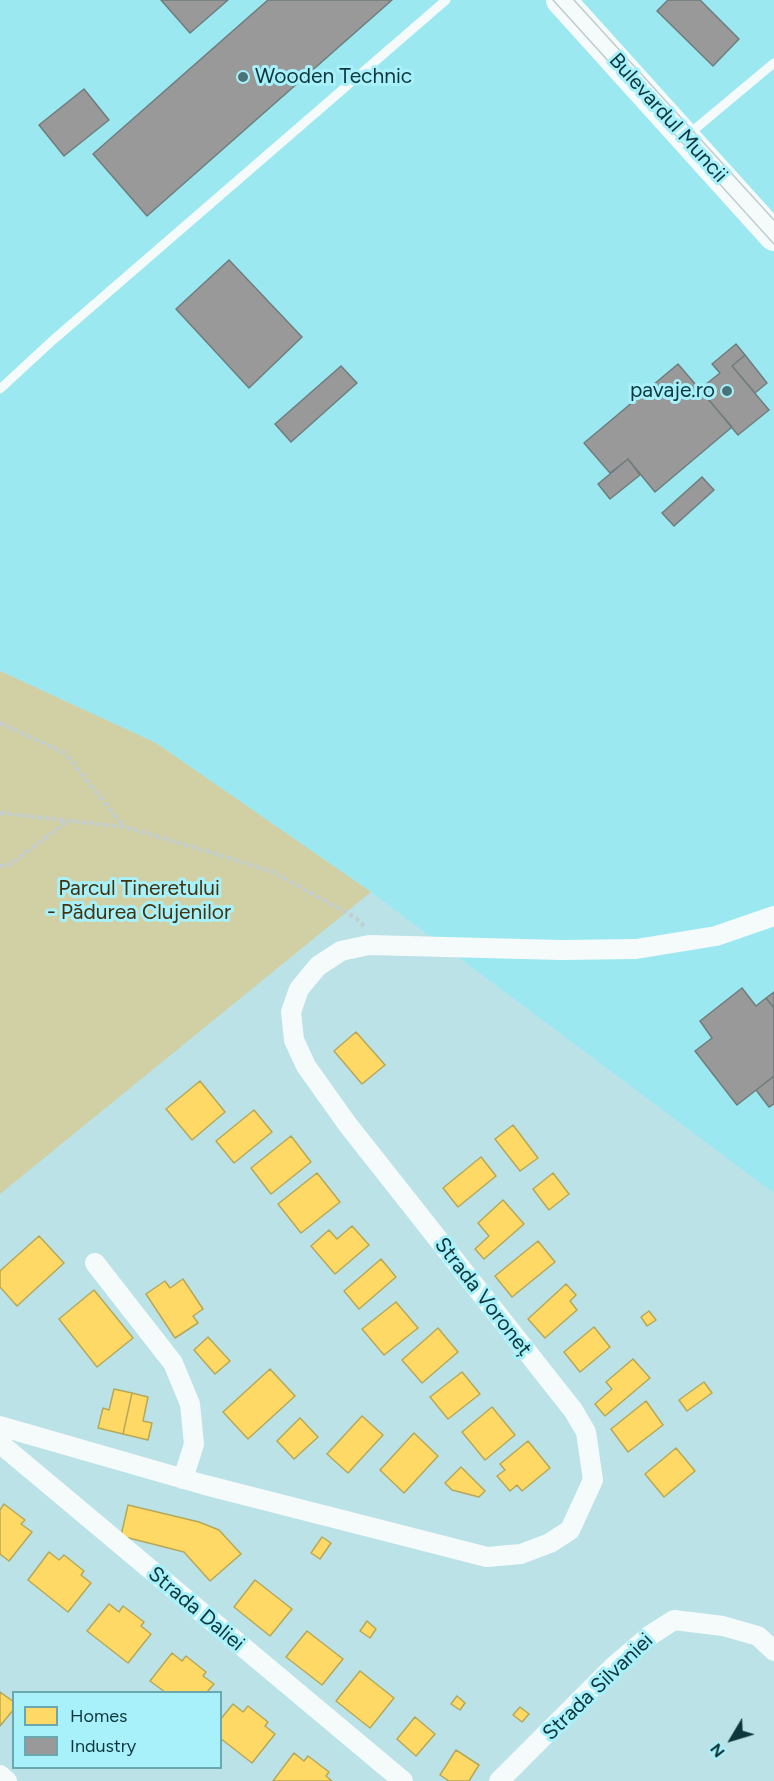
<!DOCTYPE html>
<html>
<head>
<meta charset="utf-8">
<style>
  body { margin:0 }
  #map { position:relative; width:774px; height:1781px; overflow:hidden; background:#bbe2e7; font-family:Figtree,sans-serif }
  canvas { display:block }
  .legend { position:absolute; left:12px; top:1691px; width:210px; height:78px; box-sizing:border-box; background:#a8f1fa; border:2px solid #6aa7ae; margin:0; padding:8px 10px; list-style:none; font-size:18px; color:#0d373c }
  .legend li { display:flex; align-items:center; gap:12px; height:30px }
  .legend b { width:30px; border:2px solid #6aa7ae }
  .north { position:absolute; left:702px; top:1709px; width:60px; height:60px; -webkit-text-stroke:4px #a8f1fa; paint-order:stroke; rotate:232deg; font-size:16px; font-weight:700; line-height:24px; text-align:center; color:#0d373c }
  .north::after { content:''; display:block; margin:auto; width:21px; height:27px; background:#0d373c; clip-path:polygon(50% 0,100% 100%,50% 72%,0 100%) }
</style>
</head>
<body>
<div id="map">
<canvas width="774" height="1781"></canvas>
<ul class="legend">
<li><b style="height:16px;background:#ffd966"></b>Homes</li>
<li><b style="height:16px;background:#999"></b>Industry</li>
</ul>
<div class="north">N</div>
</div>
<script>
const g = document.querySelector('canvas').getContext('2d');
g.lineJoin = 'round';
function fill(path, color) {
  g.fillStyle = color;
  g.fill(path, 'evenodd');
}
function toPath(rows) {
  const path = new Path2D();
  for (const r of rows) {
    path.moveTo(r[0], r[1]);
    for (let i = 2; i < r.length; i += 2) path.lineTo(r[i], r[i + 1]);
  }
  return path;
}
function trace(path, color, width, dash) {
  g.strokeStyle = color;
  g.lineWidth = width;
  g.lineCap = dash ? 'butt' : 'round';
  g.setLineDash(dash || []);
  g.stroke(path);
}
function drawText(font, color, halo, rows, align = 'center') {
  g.font = font + ' Figtree,sans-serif';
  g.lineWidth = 6;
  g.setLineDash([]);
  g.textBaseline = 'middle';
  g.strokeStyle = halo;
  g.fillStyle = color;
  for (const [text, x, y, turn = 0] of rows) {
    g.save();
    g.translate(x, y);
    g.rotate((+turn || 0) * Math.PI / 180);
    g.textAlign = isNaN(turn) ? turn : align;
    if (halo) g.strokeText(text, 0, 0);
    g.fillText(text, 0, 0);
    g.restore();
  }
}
fill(toPath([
  [0,0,774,0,774,1193,371,892,156,743,0,671]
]), '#9ce8f1');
fill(toPath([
  [0,671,156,743,371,892,0,1194]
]), '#d1cfa4');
const homes = toPath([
  [356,1032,385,1065,362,1084,334,1051,356,1032],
  [200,1081,225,1112,192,1140,166,1109,200,1081],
  [254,1110,272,1132,234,1163,216,1141,254,1110],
  [513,1125,538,1158,520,1171,495,1139,513,1125],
  [291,1136,311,1162,271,1194,251,1168,291,1136],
  [481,1157,496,1176,458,1207,443,1188,481,1157],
  [317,1173,340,1202,301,1233,278,1204,317,1173],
  [553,1173,569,1194,549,1210,533,1189,553,1173],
  [503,1200,524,1224,484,1259,475,1249,489,1236,478,1223,503,1200],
  [352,1226,369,1245,335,1274,311,1246,329,1230,337,1239,352,1226],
  [39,1236,64,1263,17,1306,0,1287,0,1271,39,1236],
  [538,1241,555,1262,512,1297,495,1276,538,1241],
  [381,1259,396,1277,359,1309,344,1291,381,1259],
  [183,1279,203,1309,193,1316,198,1323,175,1338,146,1294,165,1281,170,1288,183,1279],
  [566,1284,576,1295,570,1301,577,1310,545,1338,528,1319,566,1284],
  [94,1290,133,1338,97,1367,59,1319,94,1290],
  [396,1302,418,1328,384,1355,362,1329,396,1302],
  [649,1311,656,1320,647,1326,641,1317,649,1311],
  [594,1327,610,1347,580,1372,564,1352,594,1327],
  [438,1328,458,1352,422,1383,402,1360,438,1328],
  [208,1337,230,1361,215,1374,194,1350,208,1337],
  [633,1359,650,1378,605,1416,595,1404,612,1389,606,1382,633,1359],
  [270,1369,295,1396,248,1439,223,1412,270,1369],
  [462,1372,480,1394,448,1419,430,1397,462,1372],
  [704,1382,712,1393,687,1411,679,1400,704,1382],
  [114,1389,132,1393,123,1434,98,1428,103,1408,109,1410,114,1389],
  [132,1393,148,1397,143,1421,152,1423,148,1440,123,1434,132,1393],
  [646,1401,663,1425,628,1452,611,1429,646,1401],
  [492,1407,515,1435,485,1460,462,1432,492,1407],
  [362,1416,383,1435,348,1473,327,1454,362,1416],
  [300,1418,318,1437,294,1459,277,1441,300,1418],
  [414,1433,438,1456,404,1493,380,1470,414,1433],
  [528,1441,550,1468,522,1491,517,1485,510,1491,497,1476,505,1470,500,1464,528,1441],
  [676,1448,695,1471,664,1497,645,1474,676,1448],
  [461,1467,485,1491,479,1497,452,1490,445,1483,461,1467],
  [4,1504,25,1520,21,1524,32,1532,9,1561,0,1554,0,1510,4,1504],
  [128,1505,199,1522,219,1530,241,1554,210,1581,184,1552,121,1536,128,1505],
  [322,1537,331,1543,320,1559,311,1553,322,1537],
  [49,1552,59,1560,64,1555,84,1571,81,1575,91,1583,68,1612,28,1580,49,1552],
  [255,1580,292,1609,270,1636,234,1607,255,1580],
  [109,1604,119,1612,123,1606,144,1622,141,1626,151,1634,128,1663,87,1631,109,1604],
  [367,1621,376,1629,370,1638,360,1631,367,1621],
  [307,1631,343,1659,322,1685,286,1657,307,1631],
  [172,1653,182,1661,186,1656,206,1672,203,1676,214,1684,207,1692,165,1692,150,1681,172,1653],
  [360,1671,394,1698,370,1728,336,1701,360,1671],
  [0,1692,14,1702,14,1709,0,1726,0,1692],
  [457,1696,465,1703,460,1710,451,1704,457,1696],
  [233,1704,243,1712,248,1706,268,1722,265,1726,275,1734,252,1763,220,1738,220,1720,233,1704],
  [520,1707,529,1714,522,1722,513,1715,520,1707],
  [415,1717,435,1734,416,1756,397,1739,415,1717],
  [456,1750,479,1765,469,1781,449,1781,440,1775,456,1750],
  [294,1753,304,1761,308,1756,329,1772,326,1776,332,1781,273,1781,294,1753]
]);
fill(homes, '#ffd966');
trace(homes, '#b6a859', 1.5);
const industry = toPath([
  [161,0,228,0,190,33,161,0],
  [268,0,392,0,147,216,93,154,268,0],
  [668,0,700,0,739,39,713,66,657,11,668,0],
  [84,89,109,120,64,156,39,125,84,89],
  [229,260,302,337,249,388,176,309,229,260],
  [736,344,745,355,732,366,769,410,738,435,700,389,720,373,712,364,736,344],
  [745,355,767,383,755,393,732,366,745,355],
  [678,364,732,427,655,492,628,459,610,473,584,443,678,364],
  [341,366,357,383,291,442,275,424,341,366],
  [628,459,640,475,610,499,598,484,628,459],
  [702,477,714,490,674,526,662,513,702,477],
  [742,988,756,1006,766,998,774,1008,774,1076,737,1105,695,1051,712,1038,700,1021,742,988],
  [774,992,774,1008,766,998,774,992],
  [774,1076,774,1104,769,1107,756,1090,774,1076]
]);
fill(industry, '#999');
trace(industry, '#6f7c7d', 1.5);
trace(toPath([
  [0,723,65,753,124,827],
  [0,813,125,827,216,854,273,872,356,918,364,926],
  [0,866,11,864,66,822]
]), '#c2ced0', 4, [4.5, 3]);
trace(toPath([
  [689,134,774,63],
  [0,389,52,341,446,0]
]), '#f5fbfb', 9);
trace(toPath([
  [95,1263,173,1363,190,1404,194,1444,183,1479],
  [0,1426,205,1485,487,1557,521,1554,550,1543,570,1530,593,1480,586,1432,573,1410,348,1125,306,1066,294,1040,291,1012,299,989,318,966,341,951,369,945,561,950,636,949,716,936,774,916],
  [0,1430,3,1446,403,1781],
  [0,1775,7,1781],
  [499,1781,614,1666,649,1636,674,1620,723,1626,758,1636,774,1651]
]), '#f5fbfb', 20);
trace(toPath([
  [561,0,774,236]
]), '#f5fbfb', 30);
trace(toPath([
  [553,0,774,244],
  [574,0,774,220]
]), '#becbcd', 1.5);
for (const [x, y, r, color] of [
  [243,77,6,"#4a7378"],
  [727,391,6,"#4a7378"]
]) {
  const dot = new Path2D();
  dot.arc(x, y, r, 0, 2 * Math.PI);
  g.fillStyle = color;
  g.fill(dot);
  trace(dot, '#a8f1fa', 2);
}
drawText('21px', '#0d373c', '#a8f1fa', [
  ["Wooden Technic",255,77],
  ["pavaje.ro",715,391,"right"]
], 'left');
drawText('21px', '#0d373c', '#a8f1fa', [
  ["Bulevardul Muncii",668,118,48],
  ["Strada Voroneț",483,1297,52],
  ["Strada Daliei",196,1609,40],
  ["Strada Silvaniei",598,1687,-44]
]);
drawText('21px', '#42330f', '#a8f1fa', [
  ["Parcul Tineretului",139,889],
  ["- Pădurea Clujenilor",139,913]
]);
</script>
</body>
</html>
